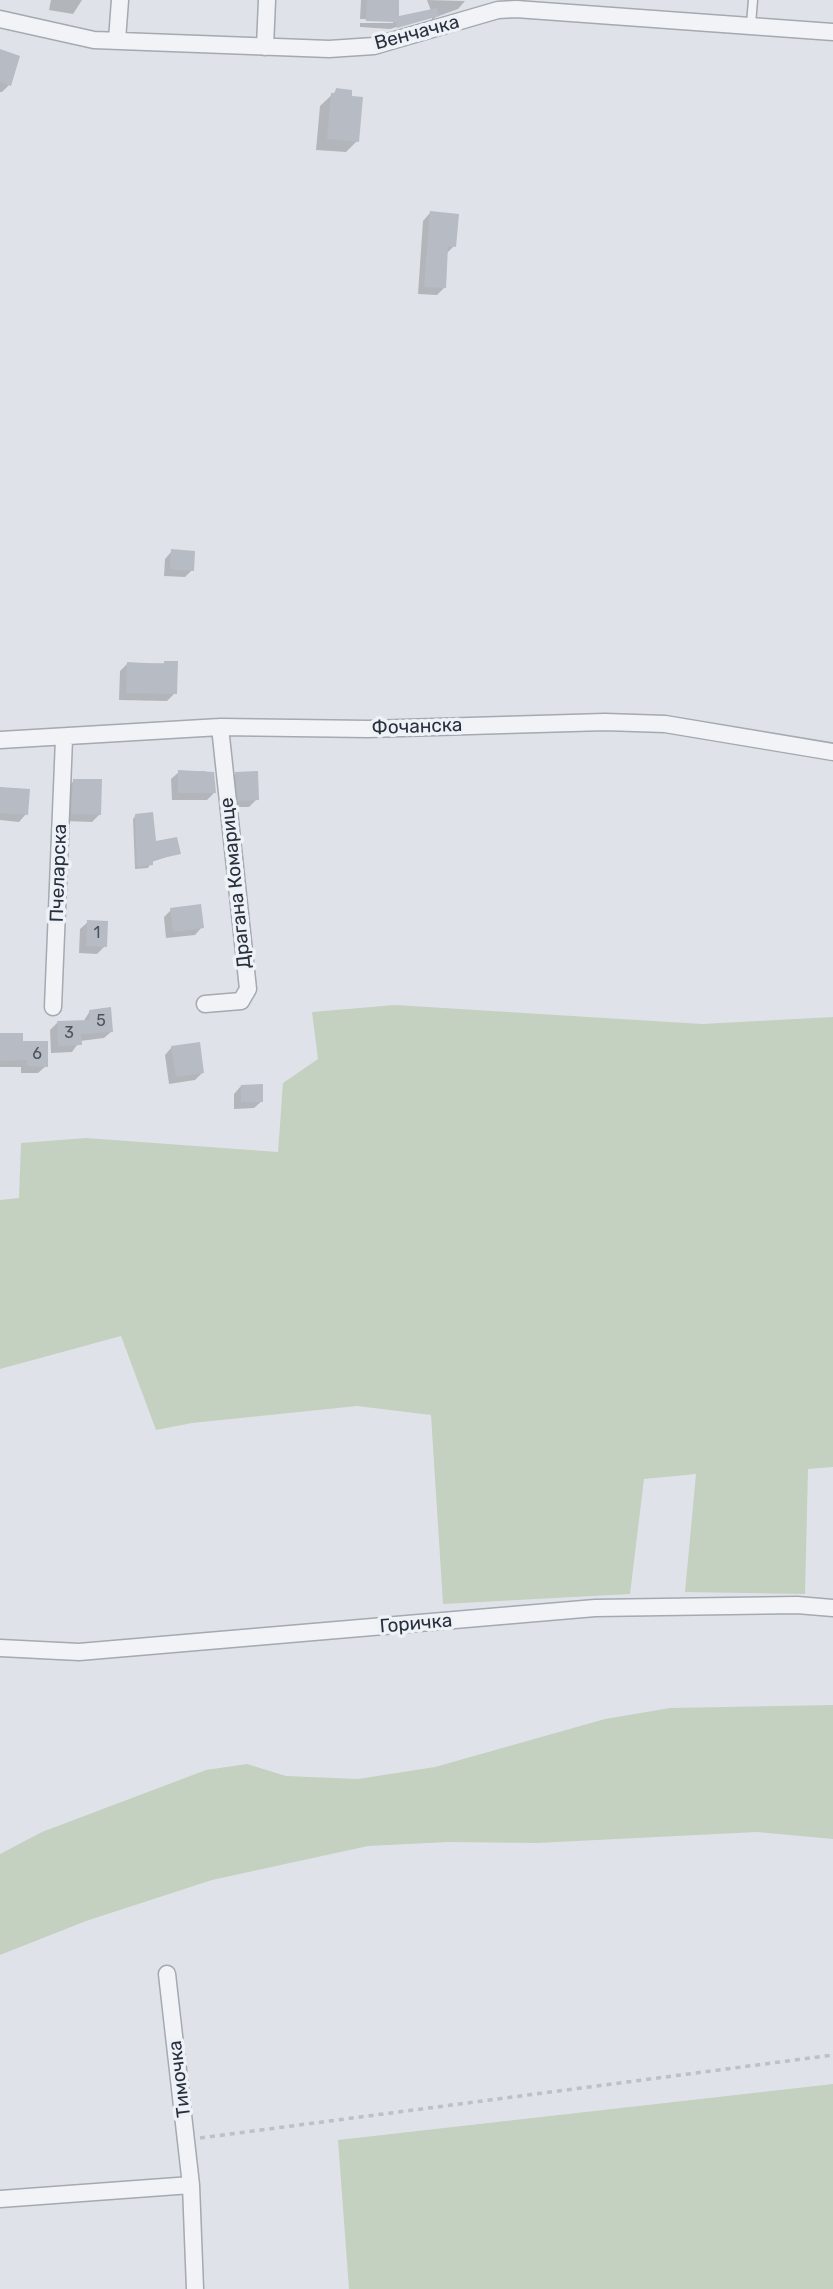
<!DOCTYPE html>
<html>
<head>
<meta charset="utf-8">
<style>
  body { margin:0 }
  canvas { display:block; background:#dfe2e8 }
</style>
</head>
<body>
<canvas width="833" height="2289"></canvas>
<script>
const g = document.querySelector('canvas').getContext('2d');
g.lineJoin = 'round';
function fill(path, color) {
  g.fillStyle = color;
  g.fill(path, 'evenodd');
}
function toPath(rows) {
  const path = new Path2D();
  for (const r of rows) {
    path.moveTo(r[0], r[1]);
    for (let i = 2; i < r.length; i += 2) path.lineTo(r[i], r[i + 1]);
  }
  return path;
}
function trace(path, color, width, dash) {
  g.strokeStyle = color;
  g.lineWidth = width;
  g.lineCap = dash ? 'butt' : 'round';
  g.setLineDash(dash || []);
  g.stroke(path);
}
function drawText(font, color, halo, rows, align = 'center') {
  g.font = font + ' Rubik,sans-serif';
  g.lineWidth = 7;
  g.setLineDash([]);
  g.textBaseline = 'middle';
  g.strokeStyle = halo;
  g.fillStyle = color;
  for (const [text, x, y, turn = 0] of rows) {
    g.save();
    g.translate(x, y);
    g.rotate((+turn || 0) * Math.PI / 180);
    g.textAlign = isNaN(turn) ? turn : align;
    if (halo) g.strokeText(text, 0, 0);
    g.fillText(text, 0, 0);
    g.restore();
  }
}
fill(toPath([
  [395,1005,702,1024,833,1017,833,1467,808,1469,805,1594,685,1592,696,1474,644,1479,630,1594,443,1604,431,1415,357,1406,192,1423,156,1430,121,1336,0,1369,0,1200,19,1198,21,1143,86,1138,278,1152,283,1083,318,1059,312,1012],
  [833,1705,833,1839,757,1832,537,1843,449,1842,368,1846,212,1880,86,1921,0,1955,0,1854,42,1832,206,1770,247,1764,286,1776,358,1779,435,1767,605,1719,670,1708],
  [833,2084,833,2289,349,2289,338,2140]
]), '#c4d1c0');
fill(toPath([
  [51,0,82,0,73,14,49,10],
  [361,0,398,0,397,18,431,11,427,0,465,1,458,9,436,17,430,22,391,34,432,20,432,16,390,29,360,27,360,23,393,23,393,20,360,19],
  [0,51,9,85,2,92,0,92],
  [337,90,357,141,346,152,316,150,320,106],
  [430,213,454,246,446,254,445,287,437,295,418,294,423,221],
  [172,551,192,570,185,577,164,576,165,559],
  [177,663,175,693,167,701,119,700,120,671,127,664],
  [205,771,215,792,207,800,172,800,171,779,179,772],
  [236,773,257,799,249,807,232,807,229,781],
  [74,781,100,814,92,822,65,821,66,788],
  [0,788,26,814,19,822,0,820],
  [136,815,154,843,179,853,151,862,148,868,135,869,133,819],
  [171,910,202,927,195,935,166,938,164,917],
  [88,922,105,946,97,954,79,953,80,929],
  [90,1011,112,1031,104,1038,80,1041,72,1052,51,1053,50,1030,57,1023,83,1022],
  [0,1035,22,1043,46,1066,38,1073,21,1073,21,1067,0,1067],
  [172,1047,202,1073,195,1080,169,1084,165,1055],
  [241,1086,262,1101,254,1108,234,1109,234,1094]
]), '#0003');
fill(toPath([
  [367,0,399,0,399,16,437,8,439,16,397,28,396,22,366,21],
  [0,49,20,56,11,86,0,82],
  [336,88,352,90,352,96,363,97,359,142,327,139,331,93,335,93],
  [430,211,459,214,456,247,448,246,446,288,424,287],
  [171,549,195,551,194,571,170,569],
  [164,661,178,661,177,694,126,693,127,662,164,664],
  [178,770,214,772,216,793,178,793],
  [258,771,259,800,238,801,235,772],
  [73,779,102,779,101,815,71,814],
  [0,787,30,789,28,815,0,813],
  [153,812,156,841,177,837,181,854,153,860,153,865,137,867,135,814],
  [201,904,204,928,173,932,170,908],
  [87,920,108,921,107,947,86,946],
  [111,1007,113,1032,81,1034,82,1045,58,1046,57,1021,90,1020,89,1010],
  [0,1033,23,1033,23,1041,48,1041,48,1067,27,1066,27,1060,0,1061],
  [200,1042,204,1073,176,1077,171,1046],
  [263,1084,263,1102,241,1102,241,1085]
]), '#b6bbc4');
const service = toPath([
  [751,24,753,0]
]);
const minor = toPath([
  [0,19,94,40,329,49,374,46,498,10,516,9,833,32],
  [117,40,120,0],
  [265,47,267,0],
  [0,740,220,727,368,729,605,722,665,724,833,752],
  [205,1004,241,1001,248,989,220,727],
  [53,1007,64,739],
  [0,1648,79,1652,595,1608,797,1605,833,1608],
  [167,1974,191,2185],
  [0,2199,191,2185,195,2289]
]);
trace(service, '#a4a9b2', 11);
trace(minor, '#a4a9b2', 19);
trace(toPath([
  [200,2138,833,2055]
]), '#bdc0c6', 3.5, [5, 5]);
trace(service, '#f1f3f6', 8);
trace(minor, '#f1f3f6', 16);
drawText('16px', '#4c5360', null, [
  ["1",97,933],
  ["5",101,1021],
  ["3",69,1033],
  ["6",37,1054]
]);
drawText('19px', '#28303e', '#eef1f5', [
  ["Венчачка",417,33,-15],
  ["Фочанска",417,727,-2],
  ["Пчеларска",59,873,-88],
  ["Драгана Комарице",236,883,-96],
  ["Горичка",416,1624,-5],
  ["Тимочка",180,2079,-97]
]);
</script>
</body>
</html>
